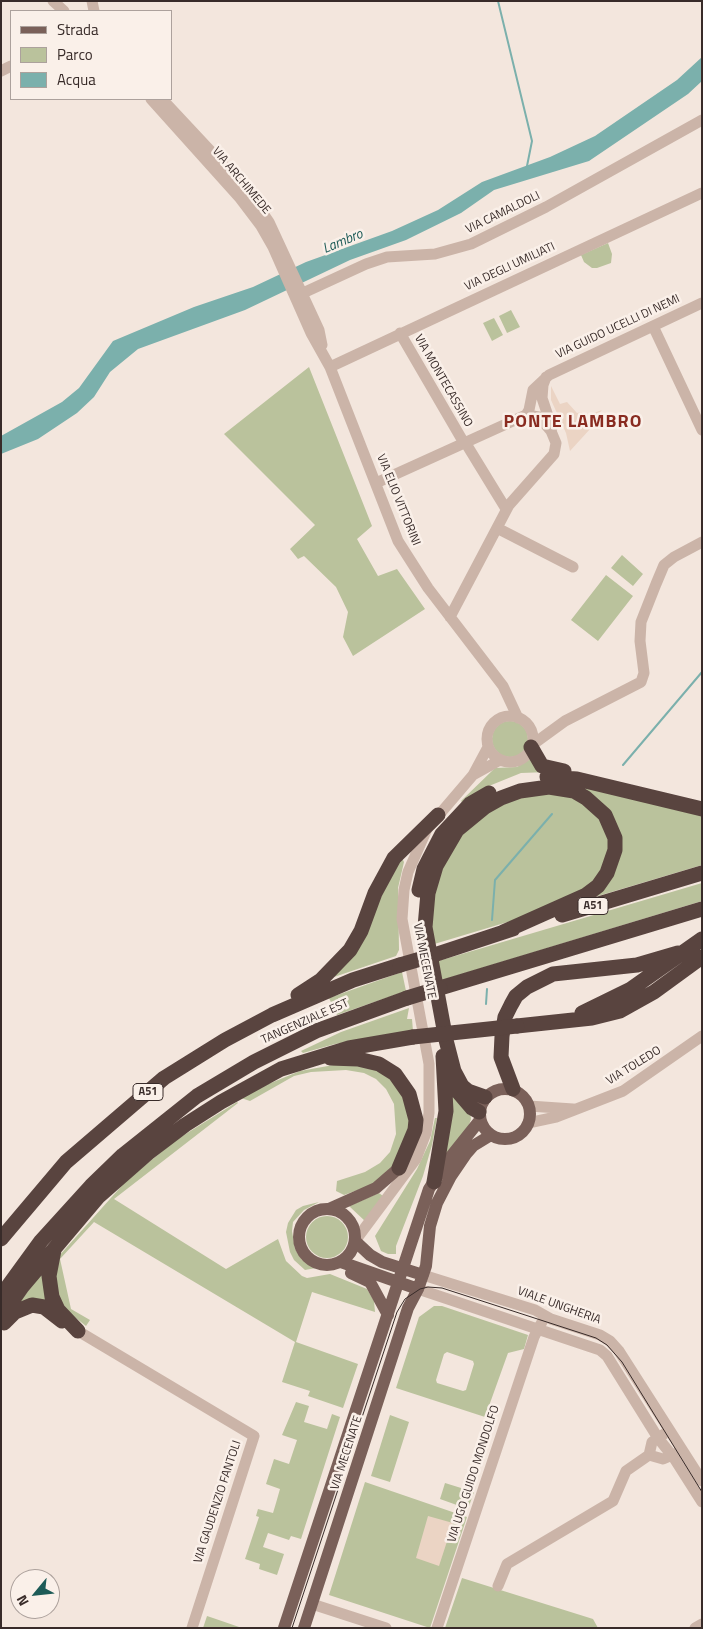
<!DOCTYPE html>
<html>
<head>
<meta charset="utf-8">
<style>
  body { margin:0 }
  #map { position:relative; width:703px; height:1629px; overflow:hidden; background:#f3e6dd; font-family:"Titillium Web",sans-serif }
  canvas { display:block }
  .frame { position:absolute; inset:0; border:2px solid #382b29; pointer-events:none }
  .legend { position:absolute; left:10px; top:10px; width:162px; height:90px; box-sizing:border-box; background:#faf0e9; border:1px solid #aca19c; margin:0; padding:6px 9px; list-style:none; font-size:15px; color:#382b29 }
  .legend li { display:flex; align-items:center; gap:10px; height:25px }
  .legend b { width:25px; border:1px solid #aca19c }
  .north { position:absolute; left:10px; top:1569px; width:50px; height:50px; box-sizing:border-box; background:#faf0e9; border:1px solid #aca19c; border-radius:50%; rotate:242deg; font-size:14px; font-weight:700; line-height:20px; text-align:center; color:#382b29 }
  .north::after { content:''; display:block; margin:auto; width:18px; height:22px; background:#1d5b57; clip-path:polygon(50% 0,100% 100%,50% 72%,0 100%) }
</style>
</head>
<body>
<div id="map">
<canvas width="703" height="1629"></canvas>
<div class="frame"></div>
<ul class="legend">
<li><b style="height:6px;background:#7a6059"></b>Strada</li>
<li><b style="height:14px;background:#bac29c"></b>Parco</li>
<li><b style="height:14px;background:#7bb0ac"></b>Acqua</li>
</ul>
<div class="north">N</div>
</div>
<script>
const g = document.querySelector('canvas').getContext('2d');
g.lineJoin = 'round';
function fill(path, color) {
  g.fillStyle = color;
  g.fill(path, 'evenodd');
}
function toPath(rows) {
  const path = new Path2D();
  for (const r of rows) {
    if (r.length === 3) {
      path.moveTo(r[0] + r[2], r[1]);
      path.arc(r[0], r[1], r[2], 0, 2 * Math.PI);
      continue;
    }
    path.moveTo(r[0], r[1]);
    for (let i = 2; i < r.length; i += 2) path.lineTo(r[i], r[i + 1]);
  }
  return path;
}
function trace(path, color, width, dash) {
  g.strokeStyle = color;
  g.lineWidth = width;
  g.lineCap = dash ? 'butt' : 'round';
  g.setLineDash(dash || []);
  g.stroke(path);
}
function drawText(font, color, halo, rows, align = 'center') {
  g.font = font + ' "Titillium Web",sans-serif';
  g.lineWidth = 5;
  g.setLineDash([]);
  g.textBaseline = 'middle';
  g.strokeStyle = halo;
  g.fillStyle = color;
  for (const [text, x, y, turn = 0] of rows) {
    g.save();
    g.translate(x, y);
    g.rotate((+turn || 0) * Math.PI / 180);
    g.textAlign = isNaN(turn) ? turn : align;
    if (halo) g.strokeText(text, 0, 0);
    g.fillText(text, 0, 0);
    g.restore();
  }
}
fill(toPath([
  [608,243,612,254,611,263,597,268,592,268,584,262,581,255],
  [511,310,520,327,507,333,499,316],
  [494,318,503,335,492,341,483,323],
  [309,367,372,526,357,539,378,576,397,569,425,609,353,656,343,637,348,612,336,587,304,556,298,559,290,549,315,525,224,434],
  [622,555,643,574,633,586,611,568],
  [606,575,633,596,598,641,571,620],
  [510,739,18],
  [532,758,548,772,521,773,484,788,462,802,461,801,495,768,517,767],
  [560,782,575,783,702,814,702,865,588,899,609,878,617,856,617,834,609,815,596,801,573,788,553,785,524,788,482,807,471,814,450,836,433,866,427,884,423,927,421,907,427,873,441,844,460,820,494,794,523,785],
  [568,792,597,811,612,845,595,883,551,909,431,945,429,907,449,848,475,818,519,795],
  [401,856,404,862,398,888,399,950,396,956,334,977],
  [702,883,702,901,439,981,435,962],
  [402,972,406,991,337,1015,329,998],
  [409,1008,407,1019,412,1019,413,1031,335,1044,303,1053,301,1051,341,1032],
  [339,1064,367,1066,388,1076,402,1092,411,1123,394,1165,372,1185,344,1195,336,1191,337,1181,365,1172,380,1163,390,1152,396,1134,394,1104,386,1089,376,1079,364,1073,346,1070,311,1072,294,1076,250,1101,241,1098,261,1087,300,1071],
  [451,1090,470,1110,471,1119,468,1128,440,1167],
  [237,1102,238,1103,114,1199,226,1269,278,1239,286,1261,302,1276,307,1278,330,1274,367,1289,374,1301,375,1312,312,1292,296,1342,358,1364,343,1408,308,1396,310,1391,282,1382,295,1342,94,1222,60,1259,71,1309,90,1320,86,1326,62,1307,54,1292,58,1257,127,1180,176,1140],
  [435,1118,437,1118,432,1145,423,1176,396,1246,396,1254,388,1254,381,1251,375,1236,417,1169,430,1141],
  [379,1193,383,1196,366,1222,349,1206],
  [319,1202,304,1210,293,1222,292,1231,295,1249,302,1260,316,1268,305,1270,294,1260,290,1252,286,1232,288,1223,296,1210,303,1206],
  [327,1237,21],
  [45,1269,50,1306,15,1308],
  [434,1306,442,1306,528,1335,524,1349,508,1353,485,1417,396,1388,419,1317],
  [447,1352,473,1361,474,1364,466,1390,463,1391,437,1383,436,1380,444,1354],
  [296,1402,309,1406,304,1422,327,1429,332,1414,340,1417,301,1539,291,1536,289,1540,268,1533,263,1547,284,1554,277,1575,259,1569,260,1564,245,1559,259,1517,256,1516,258,1509,273,1513,276,1503,280,1489,266,1484,274,1459,289,1464,297,1440,282,1435],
  [390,1415,409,1422,390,1482,371,1476],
  [365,1482,467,1517,430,1628,329,1595],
  [445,1483,474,1492,468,1509,440,1499],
  [462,1578,593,1619,598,1628,445,1628],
  [207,1616,213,1618,242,1628,203,1628]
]), '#bac29c');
fill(toPath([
  [551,386,560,404,567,402,577,413,582,412,583,417,602,410,588,425,591,428,570,451,566,433,551,400],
  [428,1516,453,1523,439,1566,416,1558]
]), '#ebd4c4');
fill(toPath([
  [702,57,702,81,688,94,589,161,494,190,461,213,406,240,350,260,245,310,138,349,110,372,94,397,77,413,38,439,1,454,1,436,62,402,79,388,113,341,194,307,253,287,306,262,392,231,438,210,482,182,550,157,595,136,677,80]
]), '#7bb0ac');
trace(toPath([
  [498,1,532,141,527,166],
  [623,765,702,672],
  [492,920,495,880,552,814],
  [486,1004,487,989]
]), '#7bb0ac', 2);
trace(toPath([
  [53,1,64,11],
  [92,1,94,11],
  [1,71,11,66],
  [151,99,239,197,261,226,273,247,311,333,330,367,398,541,428,588,503,686,518,718],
  [162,99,247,190,269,222,319,330,322,345],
  [303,293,366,264,387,257,435,254,471,244,546,207,702,120],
  [653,326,702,430],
  [400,333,464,443],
  [330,367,702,193],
  [546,377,543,385,542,398,552,428],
  [526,415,529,410,533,390,549,375,702,303],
  [465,442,506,509],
  [376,483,526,415,539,417,551,431,556,443,554,454,509,505,450,617],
  [497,528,573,567],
  [510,739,23],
  [532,745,565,721,641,682,644,673,640,641,641,622,656,584,664,565,674,557,702,542],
  [473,775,500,760],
  [529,1106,573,1109],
  [528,1123,556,1117,623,1091,702,1036],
  [355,1241,416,1159,426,1133,429,1113,429,1064,402,919,404,890,408,872,427,829,473,775,488,747],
  [423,1275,535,1310,551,1319,600,1335,610,1341,619,1351,702,1481],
  [418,1289,600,1350,607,1356,658,1438,674,1458,702,1502],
  [78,1331,254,1436,192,1628],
  [649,1455,663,1459,677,1453],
  [498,1586,507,1564,613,1501,626,1471,649,1455,652,1442,664,1434],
  [312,1604,386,1628],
  [437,1628,534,1337,542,1322],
  [695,1628,702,1624]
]), '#cbb4a8', 11);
trace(toPath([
  [505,1114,25],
  [327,1237,28],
  [329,1209,376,1188,399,1168],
  [355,1241,370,1255,382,1262,423,1275],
  [341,1262,418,1289],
  [351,1273,370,1282,388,1315],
  [284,1628,429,1189,448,1160,480,1120],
  [304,1628,408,1308,418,1289,426,1266,430,1226,437,1203,451,1176,466,1154,473,1146,491,1135]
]), '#7a6059', 12);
trace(toPath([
  [531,747,542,766,564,771],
  [547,777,577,779,702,809],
  [419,890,424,869,442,834,470,804,489,793],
  [562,915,702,873],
  [434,955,513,929],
  [440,988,702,909],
  [298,995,321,980,350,950,361,931,375,893,394,858,438,815],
  [582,1013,631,989,702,939],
  [517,1026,592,1018,620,1011,654,992,702,957],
  [330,1058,358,1059,379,1064,395,1074,409,1094,416,1120,415,1130,399,1168],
  [454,1087,472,1108,479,1112],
  [513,1089,501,1057,502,1036,505,1017,511,1005,516,996,527,987,553,974,637,965,678,953],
  [485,1097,468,1091,462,1086,454,1071,446,1040,425,927,428,893,436,866,457,830,485,807,501,798,520,791,549,787,574,791,586,798,605,815,615,838,615,850,607,873,598,886,586,895,503,932],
  [434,1182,446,1111,443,1056],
  [1,1239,66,1162,164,1078,225,1040,272,1015,353,980,400,965],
  [54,1250,49,1276,52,1297,58,1310,78,1331],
  [1,1296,41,1241,91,1186,123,1155,197,1096,254,1062,316,1031,407,998],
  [1,1317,22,1287,99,1196,148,1153,185,1125,221,1102,281,1069,349,1048,413,1037],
  [4,1323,15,1312,32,1305,44,1307,62,1321]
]), '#59443f', 15);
trace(toPath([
  [292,1628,397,1312,405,1299,420,1289,428,1287,442,1288,596,1338,607,1345,622,1362,702,1492]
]), '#382b29', 1);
trace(toPath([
  [400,965,434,955],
  [407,998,440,988],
  [413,1037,517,1026]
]), '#59443f', 15);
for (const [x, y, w] of [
  [593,906,30],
  [148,1092,30]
]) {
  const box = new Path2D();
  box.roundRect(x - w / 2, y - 8.5, w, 17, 4);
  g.fillStyle = '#faf0e9';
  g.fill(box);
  trace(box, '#382b29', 1);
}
drawText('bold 11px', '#382b29', null, [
  ["A51",593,906],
  ["A51",148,1092]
]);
drawText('12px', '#382b29', '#faf0e9', [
  ["VIA ARCHIMEDE",241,181,50],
  ["VIA CAMALDOLI",503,213,-26],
  ["VIA DEGLI UMILIATI",510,267,-25],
  ["VIA GUIDO UCELLI DI NEMI",618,327,-25],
  ["VIA MONTECASSINO",443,381,60],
  ["VIA ELIO VITTORINI",398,500,68],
  ["VIA MECENATE",424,961,79],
  ["TANGENZIALE EST",305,1022,-24],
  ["VIA TOLEDO",634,1066,-32],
  ["VIALE UNGHERIA",559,1306,20],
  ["VIA MECENATE",347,1453,-72],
  ["VIA UGO GUIDO MONDOLFO",474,1474,-72],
  ["VIA GAUDENZIO FANTOLI",218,1502,-72]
]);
drawText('italic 14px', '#1d5b57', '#faf0e9', [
  ["Lambro",343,242,-23]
]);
g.letterSpacing = '1px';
drawText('bold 18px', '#892b20', '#faf0e9', [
  ["PONTE LAMBRO",573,423]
]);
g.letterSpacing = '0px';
</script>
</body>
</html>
